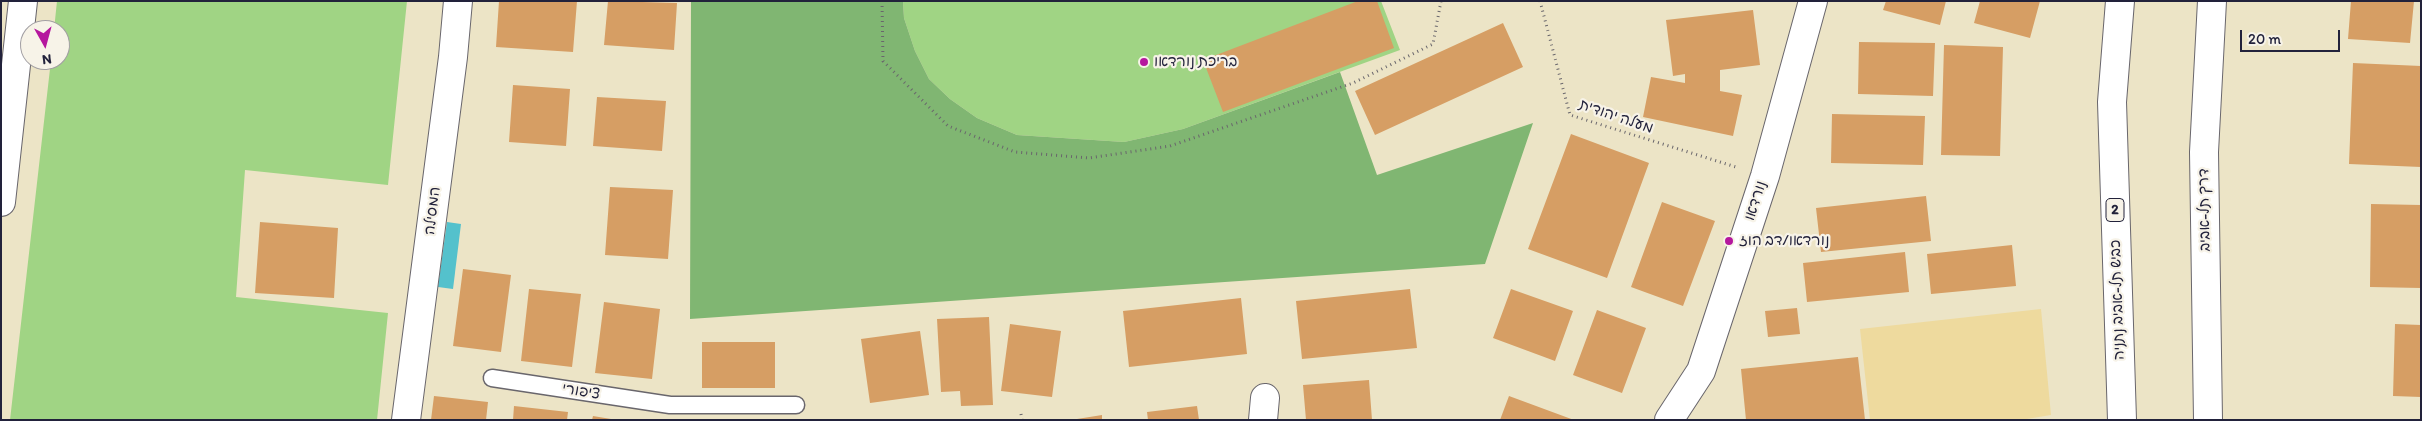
<!DOCTYPE html>
<html>
<head>
<meta charset="utf-8">
<style>
  body { margin:0 }
  #map { position:relative; width:2422px; height:421px; overflow:hidden; background:#ece4c6; font-family:Itim,sans-serif }
  canvas { display:block }
  .frame { position:absolute; inset:0; border:2px solid #22223b; pointer-events:none }
  .north { position:absolute; left:20px; top:20px; width:50px; height:50px; box-sizing:border-box; background:#f7f3e8; border:1px solid #a29fa3; border-radius:50%; rotate:173deg; font-size:14px; font-weight:700; line-height:20px; text-align:center; color:#22223b }
  .north::after { content:''; display:block; margin:auto; width:18px; height:22px; background:#b5179e; clip-path:polygon(50% 0,100% 100%,50% 72%,0 100%) }
  .scale { position:absolute; left:2240px; top:30px; width:100px; height:22px; box-sizing:border-box; border:2px solid #22223b; border-top:0; padding-left:6px; font-size:15px; line-height:18px; white-space:nowrap; color:#22223b; -webkit-text-stroke:4px #f7f3e8; paint-order:stroke }
</style>
</head>
<body>
<div id="map">
<canvas width="2422" height="421"></canvas>
<div class="frame"></div>
<div class="north">N</div>
<div class="scale">20 m</div>
</div>
<script>
const g = document.querySelector('canvas').getContext('2d');
g.lineJoin = 'round';
function fill(path, color) {
  g.fillStyle = color;
  g.fill(path, 'evenodd');
}
function toPath(rows) {
  const path = new Path2D();
  for (const r of rows) {
    path.moveTo(r[0], r[1]);
    for (let i = 2; i < r.length; i += 2) path.lineTo(r[i], r[i + 1]);
  }
  return path;
}
function trace(path, color, width, dash) {
  g.strokeStyle = color;
  g.lineWidth = width;
  g.lineCap = dash ? 'butt' : 'round';
  g.setLineDash(dash || []);
  g.stroke(path);
}
function drawText(font, color, halo, rows, align = 'center') {
  g.font = font + ' Itim,"Playpen Sans Hebrew",sans-serif';
  g.lineWidth = 4.5;
  g.setLineDash([]);
  g.textBaseline = 'middle';
  g.strokeStyle = halo;
  g.fillStyle = color;
  for (const [text, x, y, turn = 0] of rows) {
    g.save();
    g.translate(x, y);
    g.rotate((+turn || 0) * Math.PI / 180);
    g.textAlign = isNaN(turn) ? turn : align;
    if (halo) g.strokeText(text, 0, 0);
    g.fillText(text, 0, 0);
    g.restore();
  }
}
fill(toPath([
  [57,1,407,1,388,185,245,170,236,297,388,313,377,420,10,420,51,60,60,60,60,30,54,30],
  [903,1,1381,1,1400,50,1183,129,1124,142,1017,135,977,118,950,99,929,79,915,51,904,18]
]), '#a0d484');
fill(toPath([
  [691,1,903,1,904,18,915,51,929,79,950,99,977,118,1017,135,1124,142,1183,129,1340,72,1377,175,1533,123,1485,264,690,319]
]), '#80b672');
fill(toPath([
  [2041,309,2051,415,2021,420,1870,420,1860,329]
]), '#eeda9e');
fill(toPath([
  [447,222,461,224,453,289,438,287]
]), '#54c1cc');
fill(toPath([
  [499,1,577,1,573,52,496,47],
  [608,1,677,3,674,50,604,45],
  [1358,1,1377,1,1394,48,1223,112,1203,60],
  [1886,1,1946,1,1940,25,1883,10],
  [1980,1,2040,1,2030,38,1974,23],
  [2351,1,2414,1,2410,43,2348,39],
  [1753,10,1760,65,1720,70,1720,91,1742,95,1733,136,1643,117,1651,77,1685,83,1685,74,1673,76,1666,20],
  [1503,23,1523,67,1375,135,1355,91],
  [1859,42,1935,43,1933,96,1858,94],
  [1944,45,2003,47,2000,156,1941,155],
  [2353,63,2421,66,2421,167,2349,164],
  [513,85,570,89,566,146,509,142],
  [597,97,666,101,662,151,593,146],
  [1832,114,1925,116,1923,165,1831,163],
  [1571,134,1649,163,1607,278,1528,249],
  [610,187,673,190,668,259,605,255],
  [1926,196,1931,241,1821,252,1816,208],
  [1662,202,1715,221,1683,306,1631,287],
  [2371,204,2421,205,2421,288,2370,287],
  [260,222,338,228,334,298,255,293],
  [2012,245,2016,286,1931,294,1927,254],
  [1905,252,1909,292,1807,302,1803,263],
  [463,269,511,275,501,352,453,346],
  [529,289,581,294,572,367,521,361],
  [1410,289,1417,348,1302,359,1296,301],
  [1511,289,1573,311,1555,361,1493,338],
  [1241,298,1247,354,1129,367,1123,311],
  [604,302,660,309,652,379,595,373],
  [1797,308,1800,334,1768,337,1765,311],
  [1597,310,1646,328,1622,393,1573,375],
  [989,317,993,405,961,406,960,391,941,392,937,319],
  [1010,324,1061,331,1052,397,1001,391],
  [2395,324,2421,325,2421,397,2393,396],
  [920,331,929,395,870,403,861,339],
  [702,342,775,342,775,388,702,388],
  [1858,357,1865,420,1746,420,1741,369],
  [1369,380,1372,420,1306,420,1303,385],
  [434,396,488,402,486,420,431,420],
  [1509,396,1574,420,1500,420],
  [514,406,568,412,567,420,513,420],
  [1197,406,1199,420,1148,420,1147,412],
  [1102,415,1102,420,1077,420,1077,419],
  [593,416,611,419,611,420,592,420]
]), '#d69e64');
const lane = toPath([
  [492,378,670,405,796,405]
]);
const street = toPath([
  [1,202,23,1],
  [406,420,453,57,458,1],
  [1263,420,1265,398]
]);
const secondary = toPath([
  [1669,420,1701,371,1765,176,1813,1]
]);
const highway = toPath([
  [2120,1,2112,102,2122,420],
  [2208,420,2204,152,2212,1]
]);
trace(lane, '#69666c', 19);
trace(street, '#69666c', 30);
trace(secondary, '#69666c', 30);
trace(highway, '#69666c', 30);
trace(toPath([
  [882,1,883,61,948,126,1015,152,1089,158,1170,146,1353,83,1433,44,1441,1],
  [1540,1,1570,115,1736,167],
  [1021,414,1022,420]
]), '#69666c', 3, [1, 4]);
trace(lane, '#fff', 16);
trace(street, '#fff', 28);
trace(secondary, '#fff', 28);
trace(highway, '#fff', 28);
for (const [x, y, r, color] of [
  [1144,62,5,"#b5179e"],
  [1729,241,5,"#b5179e"]
]) {
  const dot = new Path2D();
  dot.arc(x, y, r, 0, 2 * Math.PI);
  g.fillStyle = color;
  g.fill(dot);
  trace(dot, '#f7f3e8', 2);
}
for (const [x, y, w] of [
  [2115,210,18]
]) {
  const box = new Path2D();
  box.roundRect(x - w / 2, y - 11.5, w, 23, 4);
  g.fillStyle = '#f7f3e8';
  g.fill(box);
  trace(box, '#22223b', 1);
}
drawText('bold 14px', '#22223b', null, [
  ["2",2115,210]
]);
drawText('15px', '#22223b', '#f7f3e8', [
  ["בריכת נורדאו",1154,62],
  ["נורדאו/דב הוז",1739,241]
], 'left');
drawText('15px', '#22223b', '#f7f3e8', [
  ["מעלה יהודית",1616,117,19],
  ["נורדאו",1756,201,-72],
  ["דרך תל-אביב",2205,210,-91],
  ["המסילה",433,211,-83],
  ["כביש תל-אביב נתניה",2118,300,-92],
  ["ציפורי",581,392,9]
]);
</script>
</body>
</html>
